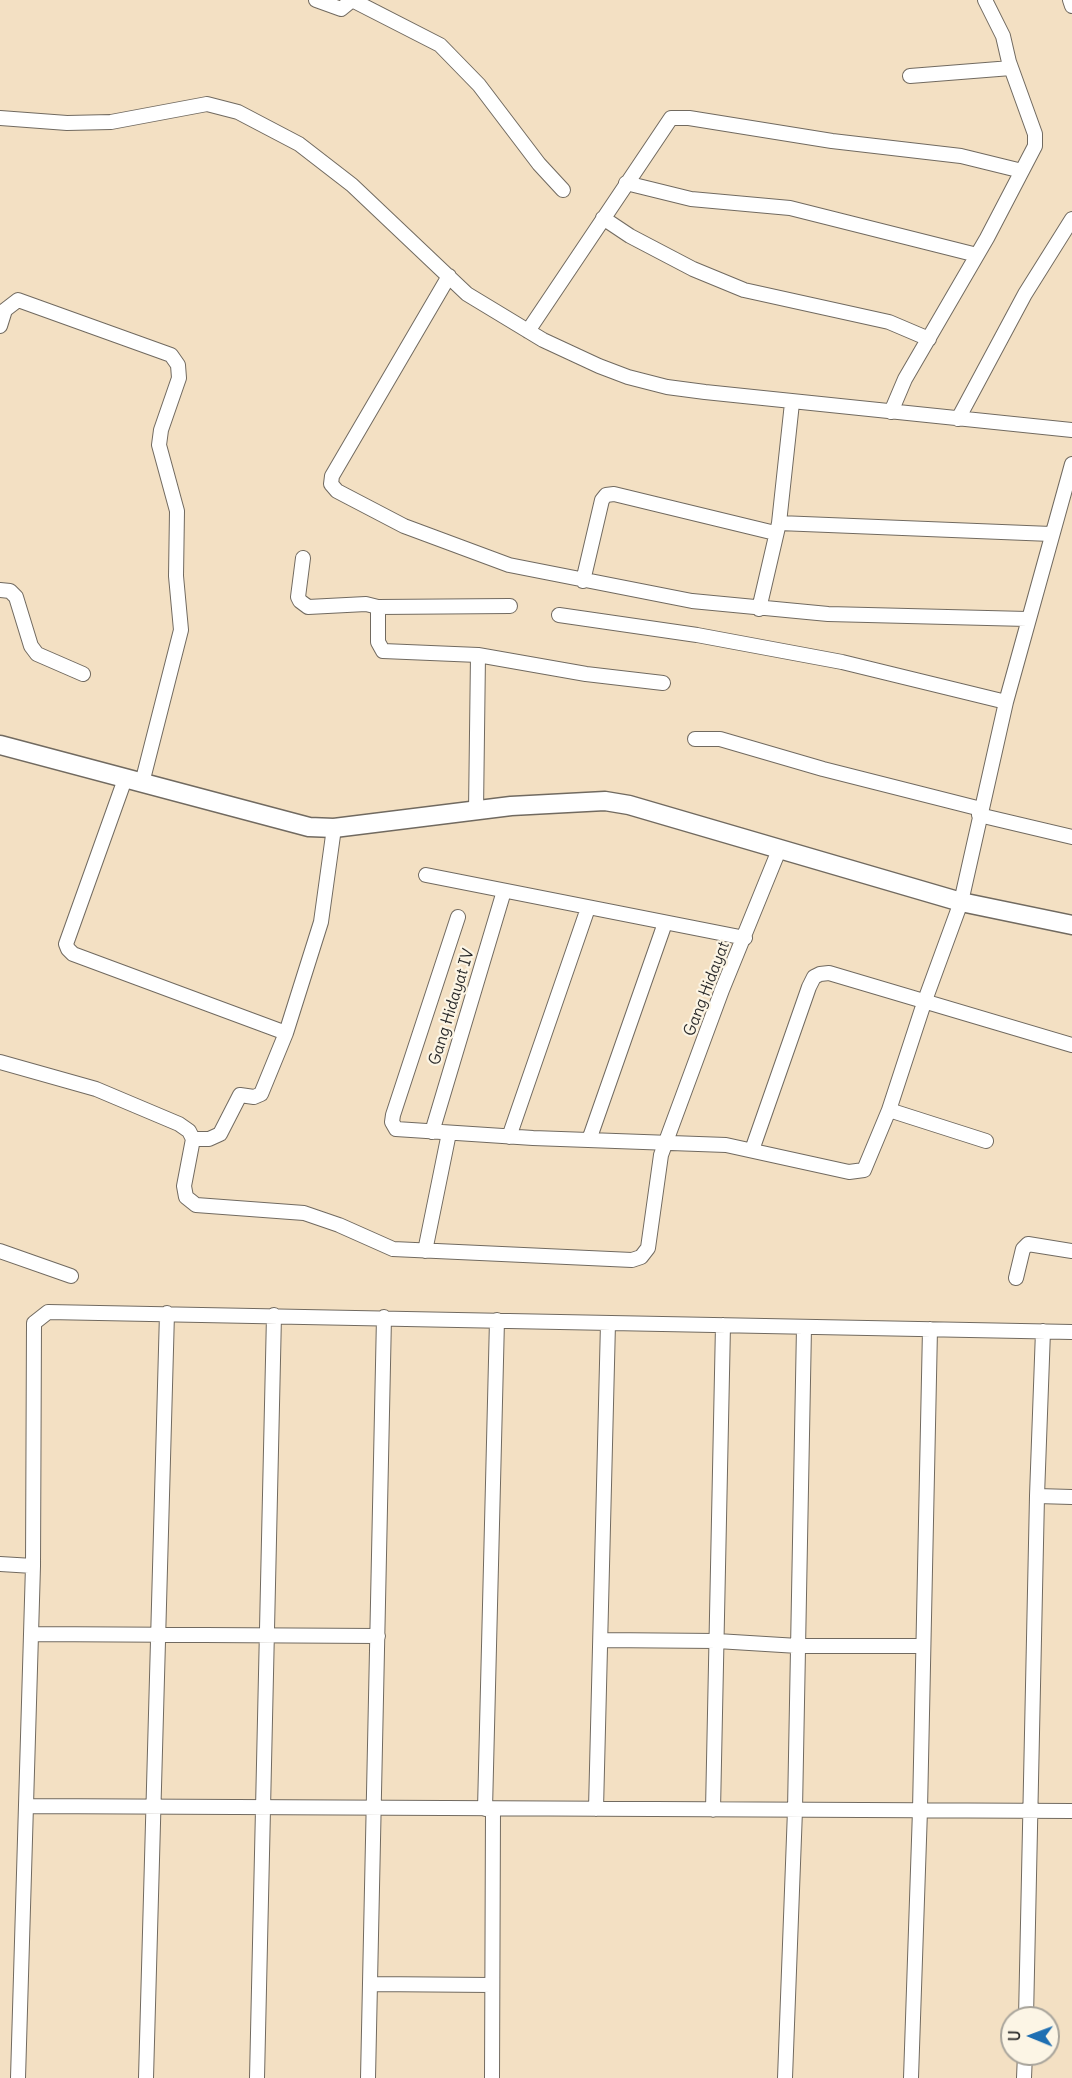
<!DOCTYPE html>
<html>
<head>
<meta charset="utf-8">
<style>
  body { margin:0 }
  #map { position:relative; width:1072px; height:2078px; overflow:hidden; background:#f3e0c3; font-family:Delius,sans-serif }
  canvas { display:block }
  .north { position:absolute; left:1000px; top:2006px; width:60px; height:60px; box-sizing:border-box; background:#fcf5e5; border:2px solid #a8a49b; border-radius:50%; rotate:271deg; font-size:16px; font-weight:700; line-height:24px; text-align:center; color:#2b2b2b }
  .north::after { content:''; display:block; margin:auto; width:21px; height:27px; background:#1f6fb2; clip-path:polygon(50% 0,100% 100%,50% 72%,0 100%) }
</style>
</head>
<body>
<div id="map">
<canvas width="1072" height="2078"></canvas>
<div class="north">U</div>
</div>
<script>
const g = document.querySelector('canvas').getContext('2d');
g.lineJoin = 'round';
function toPath(rows) {
  const path = new Path2D();
  for (const r of rows) {
    path.moveTo(r[0], r[1]);
    for (let i = 2; i < r.length; i += 2) path.lineTo(r[i], r[i + 1]);
  }
  return path;
}
function trace(path, color, width, dash) {
  g.strokeStyle = color;
  g.lineWidth = width;
  g.lineCap = dash ? 'butt' : 'round';
  g.setLineDash(dash || []);
  g.stroke(path);
}
function drawText(font, color, halo, rows, align = 'center') {
  g.font = font + ' Delius,sans-serif';
  g.lineWidth = 4.5;
  g.setLineDash([]);
  g.textBaseline = 'middle';
  g.strokeStyle = halo;
  g.fillStyle = color;
  for (const [text, x, y, turn = 0] of rows) {
    g.save();
    g.translate(x, y);
    g.rotate((+turn || 0) * Math.PI / 180);
    g.textAlign = isNaN(turn) ? turn : align;
    if (halo) g.strokeText(text, 0, 0);
    g.fillText(text, 0, 0);
    g.restore();
  }
}
const minor = toPath([
  [316,0,341,9,352,0],
  [352,0,440,45,479,85,539,164,563,190],
  [1070,0,1072,6],
  [910,76,1011,68],
  [0,118,67,123,111,122,207,104,238,112,299,144,352,185,467,294,543,340,599,366,628,377,667,387,705,392,1072,430],
  [626,183,691,199,790,208,977,255],
  [603,218,630,236,693,269,744,290,889,322,929,339],
  [449,276,332,476,331,484,337,491,404,526,509,565,692,601,828,614,1027,619],
  [0,326,5,310,18,300,171,355,178,365,179,378,161,430,159,445,177,511,176,576,181,630,142,783],
  [528,331,671,118,689,118,832,141,961,156,1022,171],
  [891,412,905,379,987,238,1035,146,1035,134,1009,62,1003,36,985,0],
  [958,419,1025,294,1072,219],
  [779,523,1051,534],
  [303,558,298,597,300,601,308,607,366,604,378,607,378,642,383,651,478,655,476,811],
  [583,581,602,500,606,495,614,494,775,533],
  [0,590,10,591,16,597,31,646,37,654,83,674],
  [378,607,510,606],
  [759,609,779,523,792,403],
  [559,615,697,635,842,662,1006,702],
  [478,655,586,674,663,683],
  [695,739,720,739,823,769,981,809],
  [125,779,66,944,68,949,73,954,286,1033,321,922,334,828],
  [979,815,1072,837],
  [426,875,745,938],
  [458,917,393,1115,392,1122,396,1129,533,1138,726,1145,849,1172,864,1170,889,1110,924,1003,961,902,1006,702,1072,464],
  [0,1062,96,1089,179,1124,189,1131,193,1139,184,1186,186,1197,196,1205,304,1213,339,1225,393,1249,632,1260,641,1257,648,1248,661,1155,722,990,779,850],
  [889,1110,986,1141],
  [432,1132,504,891],
  [509,1137,588,908],
  [193,1139,209,1139,220,1134,240,1095,254,1097,261,1094,286,1033],
  [589,1140,665,923],
  [752,1150,809,987,814,977,820,974,829,973,1072,1045],
  [0,1251,71,1276],
  [425,1251,449,1133],
  [1016,1278,1023,1249,1028,1244,1072,1251],
  [1037,1496,1072,1497],
  [0,1564,33,1566,34,1323,48,1312,1072,1332],
  [31,1634,378,1636],
  [601,1640,717,1641,798,1646,923,1646],
  [26,1806,1072,1811],
  [485,1809,497,1320],
  [596,1809,608,1323],
  [713,1810,723,1325],
  [370,1984,492,1985],
  [1026,2018,1037,1496,1043,1331],
  [18,2078,33,1566],
  [146,2078,167,1313],
  [257,2078,274,1315],
  [368,2078,384,1317],
  [492,2078,493,1809],
  [785,2078,795,1810,804,1327],
  [911,2078,920,1810,930,1329],
  [1024,2078,1025,2054]
]);
const tertiary = toPath([
  [0,745,309,827,334,828,511,806,605,801,629,805,961,902,1072,925]
]);
trace(minor, '#716a60', 16);
trace(tertiary, '#716a60', 21);
trace(minor, '#fff', 14);
trace(tertiary, '#fff', 18);
drawText('16px', '#2b2b2b', '#fcf5e5', [
  ["Gang Hidayat",707,989,-69],
  ["Gang Hidayat IV",452,1007,-73]
]);
</script>
</body>
</html>
